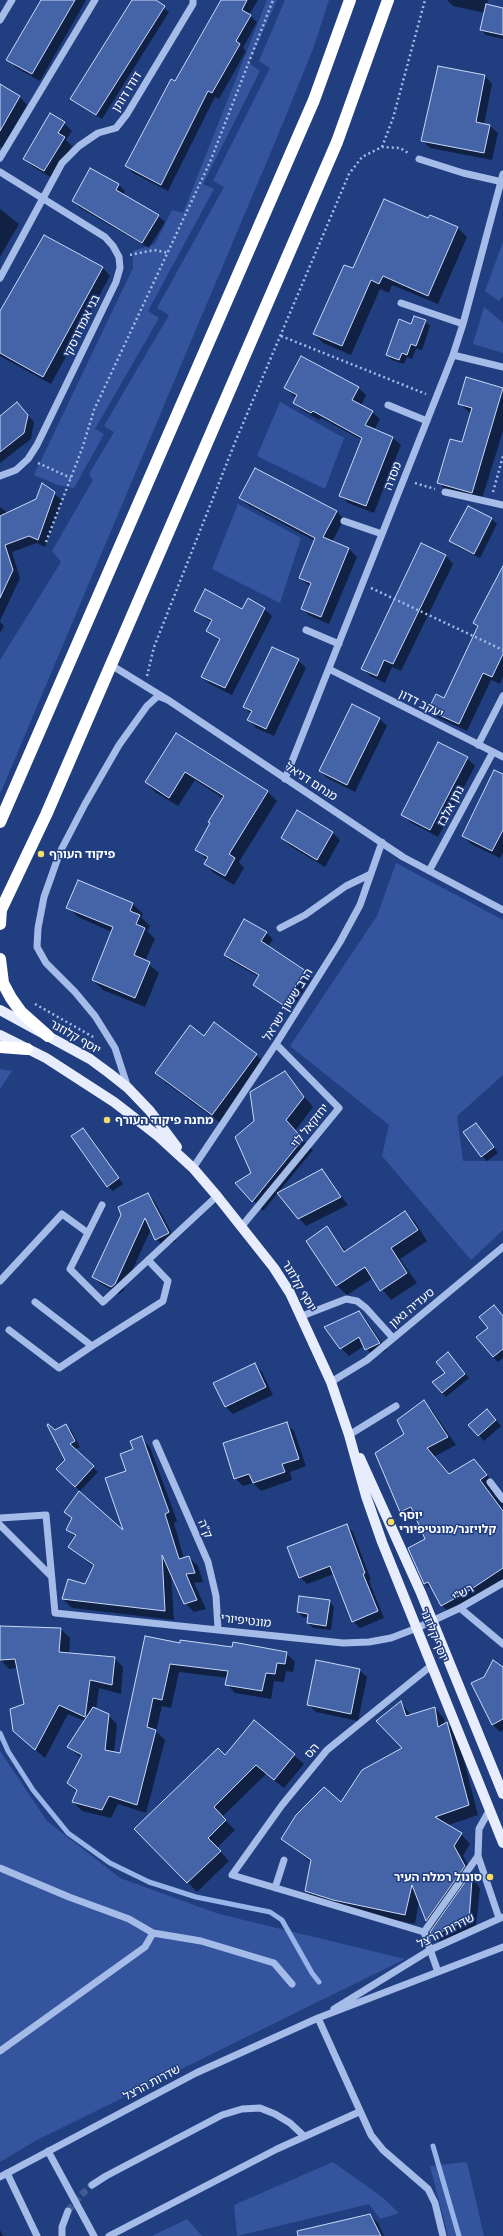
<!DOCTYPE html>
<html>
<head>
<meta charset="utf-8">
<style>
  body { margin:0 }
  canvas { display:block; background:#203e80 }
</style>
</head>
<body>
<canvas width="503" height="2236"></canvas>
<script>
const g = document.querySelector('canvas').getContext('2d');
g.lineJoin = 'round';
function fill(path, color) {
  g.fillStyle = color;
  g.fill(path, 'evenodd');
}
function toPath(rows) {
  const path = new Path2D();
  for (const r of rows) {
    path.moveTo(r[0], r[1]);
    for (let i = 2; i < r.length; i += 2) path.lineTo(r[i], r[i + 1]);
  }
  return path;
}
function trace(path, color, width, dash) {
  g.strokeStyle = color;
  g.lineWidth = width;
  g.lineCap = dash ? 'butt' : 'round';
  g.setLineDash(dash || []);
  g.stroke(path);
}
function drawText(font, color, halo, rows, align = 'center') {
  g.font = font + ' Cabin,"Noto Sans Hebrew",sans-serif';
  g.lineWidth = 3;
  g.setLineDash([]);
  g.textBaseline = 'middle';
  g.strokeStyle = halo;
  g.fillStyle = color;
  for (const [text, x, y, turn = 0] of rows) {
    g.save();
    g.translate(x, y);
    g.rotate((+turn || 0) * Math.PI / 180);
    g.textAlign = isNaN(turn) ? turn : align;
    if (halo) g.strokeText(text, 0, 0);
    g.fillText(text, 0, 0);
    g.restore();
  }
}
fill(toPath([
  [267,0,277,0,249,63,260,71,203,184,214,189,148,311,159,318,95,429,104,434,74,488,58,485,34,475,133,268,133,251,155,244,172,210,183,213],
  [285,0,329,0,313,49,278,135,0,794,0,660,61,562,52,551,93,480,89,474,114,432,104,426,169,315,157,308,224,187,213,181,270,68,259,61],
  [503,242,503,296,499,301,485,291],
  [484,307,503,323,503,353,473,344],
  [280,402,344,438,325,489,257,456],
  [238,504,301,538,280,603,212,569],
  [396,863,503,920,503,1075,457,1116,463,1161,503,1161,503,1230,471,1260,382,1156,389,1125,290,1046,377,916],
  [0,1069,12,1071,0,1089],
  [0,1751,47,1821,120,1878,219,1914,405,1959,35,2141,0,2162],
  [333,2162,382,2197,399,2213,380,2219,369,2204,237,2236,234,2205],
  [467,2162,484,2236,448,2236,430,2166],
  [187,2219,202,2236,152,2236]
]), '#34559e');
fill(toPath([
  [42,0,86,0,40,81,15,67,8,59],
  [133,0,154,0,169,12,102,119,71,99],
  [222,0,258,0,249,15,257,22,243,48,246,51,219,99,215,97,168,191,133,173,126,166],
  [447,0,488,0,487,6,503,9,503,39,486,35,481,30,485,13,453,6],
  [485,76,492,84,484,125,490,126,498,133,492,160,430,148,422,140],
  [0,86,20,97,27,105,2,148,0,147],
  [64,123,72,131,66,140,72,146,52,178,32,166,24,158],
  [91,169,119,185,125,191,123,195,158,216,165,222,149,248,80,208,73,201],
  [0,209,19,224,0,257],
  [430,216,458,228,467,237,438,304,392,285,389,293,380,289,351,355,323,343,314,334,353,270,429,219],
  [44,236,103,268,110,276,51,384,0,356,0,314],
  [425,321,430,326,422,350,416,349,412,359,407,357,404,364,392,360,387,355,412,325],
  [302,357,359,388,366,395,361,406,372,412,380,419,374,430,393,438,401,445,374,513,348,503,340,495,362,440,321,418,319,420,302,410,294,403,296,398,285,388],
  [467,378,503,389,503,431,481,502,448,492,438,482,463,443,471,414,459,403],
  [17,403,34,422,31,439,0,463,0,417],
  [43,485,62,500,45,547,37,543,12,552,20,578,0,621,0,507,8,513,37,500],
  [240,498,337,512,344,519,332,542,349,549,357,557,329,624,310,616,302,609,311,587,300,578,315,541,248,505],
  [468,507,492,519,497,524,480,558,456,546,451,540],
  [421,544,446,556,453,564,401,671,392,667,385,683,370,676,362,668],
  [503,579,503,677,500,684,491,680,467,731,437,717,430,710,445,699,478,628,474,623],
  [264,609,272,616,232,695,210,684,202,677,220,641,207,631,212,623,195,610],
  [0,622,4,626,0,633],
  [298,660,306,668,274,736,256,728,249,720,251,714,244,707],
  [379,718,387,726,355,792,327,778,320,771],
  [176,734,268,792,277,801,239,862,244,868,234,885,214,873,205,864,207,860,197,850,224,799,195,780,178,806,155,792,146,782],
  [467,758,475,766,438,837,410,822,402,814],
  [503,775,503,853,500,858,471,844,463,836],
  [298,812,333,833,340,840,325,867,290,846,282,838],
  [133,904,143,914,141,917,150,926,147,931,155,939,145,961,159,973,145,1007,103,990,93,980,112,932,78,917,68,907],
  [266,933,273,939,268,947,312,978,290,1011,254,984,259,977,231,961,225,955],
  [205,1037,256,1055,266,1064,222,1124,166,1083,156,1073],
  [284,1073,313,1107,295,1131,313,1150,263,1211,237,1183,252,1174,255,1121],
  [476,1124,498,1153,487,1161,482,1156],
  [83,1129,123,1184,113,1191,107,1186],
  [321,1171,348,1205,306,1226,299,1218],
  [148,1194,155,1202,176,1241,164,1247,156,1239,151,1229,123,1291,119,1294,101,1284,93,1277],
  [405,1212,415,1222,427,1241,400,1259,417,1283,391,1300,373,1278,347,1295,337,1286,369,1265,368,1263,337,1284,337,1286,327,1228,346,1251],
  [359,1312,366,1320,387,1350,374,1357,364,1346,349,1356,341,1348],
  [503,1317,503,1358,498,1362,493,1357],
  [452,1358,469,1378,446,1397,442,1393,446,1373],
  [254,1365,262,1372,273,1395,233,1414,225,1406],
  [424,1402,432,1410,456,1445,435,1456,450,1475,474,1460,496,1486,493,1489,494,1495,503,1504,503,1582,450,1614,442,1605,435,1591,425,1584,409,1549,426,1539,416,1516,409,1520,401,1511,406,1435],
  [492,1415,501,1426,484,1441,470,1425],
  [286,1423,294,1431,306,1466,290,1472,292,1480,261,1491,253,1483,243,1486,235,1478],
  [66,1425,71,1430,80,1447,74,1450,98,1472,80,1491,62,1474,66,1460,55,1431],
  [141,1438,150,1447,177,1521,174,1523,184,1559,189,1557,198,1566,203,1582,194,1583,206,1609,194,1612,185,1603,171,1573,174,1620,72,1608,63,1599,86,1585,94,1567,69,1547,75,1537,67,1529,73,1519,66,1512,126,1533,127,1471,134,1450],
  [346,1525,353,1532,371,1580,369,1581,384,1618,360,1628,353,1621,334,1574,307,1584,300,1577],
  [329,1601,334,1607,331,1630,313,1628,308,1623,309,1618,303,1617,298,1612],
  [0,1627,61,1629,70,1638,69,1654,114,1658,123,1667,121,1694,99,1688,96,1710,108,1715,117,1724,114,1753,121,1754,145,1637,181,1645,286,1653,295,1662,293,1672,286,1671,284,1682,274,1681,271,1699,235,1693,227,1684,228,1678,179,1672,171,1708,162,1706,156,1731,165,1740,146,1813,118,1804,111,1818,82,1811,73,1802,77,1792,68,1783,81,1758,68,1747,85,1721,68,1714,45,1758,24,1740,26,1705,18,1668,9,1669,0,1659],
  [503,1668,503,1730,500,1732,492,1724],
  [359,1670,367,1677,358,1721,316,1712,308,1704],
  [401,1703,411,1715,435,1708,444,1718,445,1724,447,1723,457,1733,478,1815,446,1826,461,1834,470,1844,463,1856,474,1876,472,1878,480,1888,476,1926,441,1943,433,1935,434,1928,427,1920,419,1901,415,1924,344,1909,315,1900,306,1891,312,1863,282,1839,341,1803,404,1748],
  [472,1892,470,1924,468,1924,470,1894],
  [254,1721,304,1764,284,1788,266,1774,222,1817,235,1830,217,1848,229,1861,197,1892,136,1829,225,1756],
  [370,2215,378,2223,384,2236,314,2236],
  [0,2230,3,2236,0,2236]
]), '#0007');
trace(toPath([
  [0,1733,8,1751,33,1790,68,1833,110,1863,149,1882,196,1897,270,1912,282,1920,312,1973,319,1982],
  [433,2146,459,2236]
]), '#99b4e9', 5);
const building = toPath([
  [41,0,75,0,32,74,6,60,41,0],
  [132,0,156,0,165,6,96,115,70,99,132,0],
  [221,0,247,0,242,10,251,15,236,41,240,44,212,93,208,91,161,185,125,166,171,79,175,81,221,0],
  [486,4,503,8,503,35,480,30,486,4],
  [438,66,485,75,476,122,490,125,484,153,421,141,438,66],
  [0,84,20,96,0,131,0,84],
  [50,113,65,122,58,133,65,137,44,171,23,159,50,113],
  [90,168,119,184,116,190,159,215,142,243,72,201,90,168],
  [384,199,428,218,430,215,458,227,428,296,383,276,379,284,371,280,342,346,313,334,344,265,353,268,384,199],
  [44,235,103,267,43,377,0,353,0,311,44,235],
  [414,316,426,320,416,346,411,344,407,355,402,353,399,360,386,355,399,319,411,324,414,316],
  [301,356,359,387,352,400,373,411,365,425,393,437,366,506,339,496,362,438,313,411,311,413,293,403,297,395,284,388,301,356],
  [466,377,503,388,472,493,437,483,450,439,462,442,472,408,458,404,466,377],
  [17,402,28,415,24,433,0,452,0,416,17,402],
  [255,468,337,511,323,537,349,548,321,617,301,609,311,583,299,578,315,538,239,498,255,468],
  [42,483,55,492,38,540,29,536,5,545,13,570,0,598,0,516,36,499,42,483],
  [468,506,492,518,474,554,449,541,468,506],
  [421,543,446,555,393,664,384,660,377,676,361,669,421,543],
  [503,566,503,654,492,677,483,673,459,724,428,710,436,694,444,698,478,626,473,623,503,566],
  [205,589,242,609,248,598,265,608,225,688,201,677,220,639,206,631,212,620,194,611,205,589],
  [272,647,299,659,266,729,247,720,252,711,243,707,272,647],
  [352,704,380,718,347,785,319,771,352,704],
  [176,733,268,791,229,854,235,858,225,876,204,864,208,857,195,850,210,823,208,822,224,796,185,772,169,798,145,782,176,733],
  [438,742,468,757,430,830,401,815,438,742],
  [494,770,503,774,503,830,492,851,462,836,494,770],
  [297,810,333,832,317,860,281,838,297,810],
  [78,880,133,903,130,911,140,915,136,924,145,928,134,955,150,962,135,998,92,980,113,927,66,908,78,880],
  [244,919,267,932,261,941,306,971,283,1005,253,985,259,975,224,955,244,919],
  [214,1022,257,1054,212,1115,155,1073,190,1025,204,1036,214,1022],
  [285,1071,304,1097,286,1120,303,1139,252,1202,235,1183,251,1173,235,1137,254,1121,250,1092,285,1071],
  [476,1123,494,1147,481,1157,463,1132,476,1123],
  [83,1128,119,1178,107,1187,71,1136,83,1128],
  [322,1169,341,1197,298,1219,277,1193,322,1169],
  [148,1193,169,1233,155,1240,145,1218,115,1284,111,1287,92,1277,121,1215,118,1207,148,1193],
  [405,1211,418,1230,391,1248,407,1273,380,1291,365,1267,336,1286,306,1241,327,1226,344,1252,405,1211],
  [494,1305,503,1316,503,1349,493,1357,476,1337,488,1328,479,1317,494,1305],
  [359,1311,380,1343,365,1350,359,1337,340,1349,324,1327,359,1311],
  [448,1352,465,1374,442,1393,432,1382,445,1373,436,1362,448,1352],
  [255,1363,266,1387,225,1407,213,1383,255,1363],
  [424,1400,448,1437,427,1448,449,1474,474,1459,487,1475,480,1480,503,1511,503,1568,470,1590,441,1606,428,1582,424,1584,408,1548,425,1539,411,1507,400,1512,375,1453,404,1434,397,1420,424,1400],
  [487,1409,496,1420,478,1436,468,1425,487,1409],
  [287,1422,299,1459,282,1464,285,1472,253,1483,249,1474,234,1479,223,1443,287,1422],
  [48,1424,55,1430,66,1424,75,1441,70,1444,94,1466,75,1487,56,1469,65,1460,47,1425,48,1424],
  [142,1436,169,1512,165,1514,179,1559,189,1556,195,1573,186,1574,197,1600,184,1604,162,1555,165,1611,62,1599,68,1579,85,1584,94,1565,68,1547,76,1535,66,1530,72,1518,64,1512,79,1491,123,1530,105,1478,126,1471,120,1454,133,1449,130,1441,142,1436],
  [347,1524,365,1573,363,1574,378,1611,352,1622,330,1566,299,1578,287,1547,347,1524],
  [299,1596,330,1600,326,1626,307,1623,308,1614,297,1612,299,1596],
  [0,1626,61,1628,59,1652,115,1657,112,1685,90,1680,85,1717,59,1705,35,1750,13,1731,10,1709,24,1704,15,1659,0,1660,0,1626],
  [145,1636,180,1643,180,1640,232,1647,233,1642,287,1652,285,1664,277,1663,275,1674,266,1673,262,1691,225,1685,228,1671,170,1664,162,1700,153,1698,147,1727,156,1730,137,1805,109,1796,102,1810,72,1802,77,1790,67,1783,82,1755,67,1747,93,1707,109,1714,105,1750,120,1753,145,1636],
  [316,1660,360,1669,351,1714,307,1705,316,1660],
  [493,1660,503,1667,503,1719,492,1725,471,1683,484,1677,493,1660],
  [401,1701,406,1716,435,1707,438,1727,447,1722,469,1805,435,1817,462,1833,454,1846,465,1866,426,1921,412,1885,405,1915,333,1900,305,1891,311,1860,281,1839,296,1815,324,1787,341,1802,362,1770,402,1748,376,1721,401,1701],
  [254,1720,295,1754,274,1780,256,1765,214,1807,226,1820,208,1838,221,1851,187,1883,134,1829,218,1748,225,1755,254,1720],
  [470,1875,472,1879,469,1919,432,1936,430,1932,470,1875],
  [370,2214,381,2236,298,2236,297,2231,370,2214]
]);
fill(building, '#4564a7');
trace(building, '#c9d8f6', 1);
trace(toPath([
  [68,2211,81,2195,92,2185]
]), '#415b93', 7, [7, 3.5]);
trace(toPath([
  [382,147,393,118,425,0],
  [130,255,154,250,169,253],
  [281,336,426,394],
  [38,463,71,478],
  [415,483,435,489],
  [493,492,503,456],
  [46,542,82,449,94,410,210,162,273,0],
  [371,588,503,650],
  [147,676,154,647,236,440,349,174,362,157,382,147,400,148,410,154],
  [35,1004,95,1038]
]), '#a5bbe8', 2.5, [2, 3]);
trace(toPath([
  [0,20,12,0],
  [0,158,95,0],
  [419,159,463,173,503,182],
  [0,172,105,237,113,246,119,257,120,268,116,282,37,445,28,459,16,470,0,476],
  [0,278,62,163,79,146,98,133,116,128,127,114,193,4,193,0],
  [401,303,463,324],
  [453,355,503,367],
  [388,405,427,421],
  [445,492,503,505],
  [344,521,382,534],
  [306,630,339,644],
  [111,665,168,700,403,857,503,910],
  [329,669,503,757],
  [478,745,503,696],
  [285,779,453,355,463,324,503,174],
  [429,871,493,752],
  [280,928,305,915,346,886,371,874],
  [128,1088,115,1048,95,1016,75,992,46,963,37,947,38,928,44,897,60,852,85,804,119,745,147,706,158,696,168,700],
  [193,1168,276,1044,340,942,360,905,382,842],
  [102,1205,70,1269,103,1302,217,1196],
  [242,1226,339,1108,276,1044],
  [0,1281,62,1214,88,1233],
  [35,1302,92,1346,163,1301,168,1281,148,1260],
  [302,1316,346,1299,357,1301,366,1308,393,1338],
  [9,1330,59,1368,92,1346],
  [331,1382,367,1360,503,1247],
  [349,1435,396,1406],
  [156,1443,208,1562,216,1596,218,1629],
  [490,1482,503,1499],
  [0,1518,46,1515,55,1613,343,1643,369,1642,391,1638,417,1628,460,1608,503,1583],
  [0,1525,51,1576],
  [460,1608,503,1644],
  [478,1856,499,1918],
  [0,1868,69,1897,129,1919,153,1933,201,1941,274,1963,292,1984],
  [275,1888,284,1860],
  [424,1932,232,1875,282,1805,327,1750,432,1665],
  [424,1932,478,1856,479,1829,490,1809],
  [424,1932,438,1972],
  [334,2009,430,1950,503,1917],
  [318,2018,371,2135,383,2150,428,2189,435,2203,443,2236],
  [0,2051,145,1947,153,1933],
  [48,2151,94,2236],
  [7,2173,37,2236],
  [0,2177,196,2073,318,2018,503,1947],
  [92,2185,106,2176,222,2115,242,2109,260,2108,275,2114,290,2123,304,2136],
  [62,2236,62,2227,68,2211],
  [109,2236,277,2149,359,2112]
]), '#a5bbe8', 7);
trace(toPath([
  [0,1010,90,1059,109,1073,128,1088,150,1111,177,1147],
  [0,1035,46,1058,114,1102,158,1136,193,1168,217,1196,274,1268,290,1293,331,1382,349,1435,366,1496,382,1542,503,1843],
  [360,1458,421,1593,503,1794]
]), '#e8edfd', 10);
trace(toPath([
  [0,822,314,100,350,0],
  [0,912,46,815,337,142,388,0],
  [0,924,1,909],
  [0,959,3,983,11,998,21,1012,48,1036],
  [0,1047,27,1049]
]), '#fff', 12);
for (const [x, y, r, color] of [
  [41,854,4,"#f5de66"],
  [107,1120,4,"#f5de66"],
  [391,1522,4,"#f5de66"],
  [490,1877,4,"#f5de66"]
]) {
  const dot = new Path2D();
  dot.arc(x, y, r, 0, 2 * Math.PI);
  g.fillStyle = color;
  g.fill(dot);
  trace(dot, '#203e80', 1.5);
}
drawText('12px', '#fff', '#203e80', [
  ["דודו דותן",127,92,-58],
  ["בני אמדורסקי",82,326,-64],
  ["מסדה",393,476,-69],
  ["יעקב דדון",421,704,27],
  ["מנחם דניאל",311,782,33],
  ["נתן אלבז",451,806,-62],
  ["הרב ששון ישראל",288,1005,-58],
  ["יוסף קלוזנר",75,1037,30],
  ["יחזקאל לוי",310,1126,-51],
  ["יוסף קלוזנר",299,1286,60],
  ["סעדיה גאון",412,1308,-40],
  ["ק\"ה",205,1529,66],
  ["רש\"י",463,1593,-29],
  ["מונטיפיורי",246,1621,6],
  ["יוסף קלוזנר",434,1635,68],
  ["הס",312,1751,-49],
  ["שדרות הרצל",446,1931,-27],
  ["שדרות הרצל",152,2083,-28]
]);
drawText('bold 12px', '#fff', '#203e80', [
  ["פיקוד העורף",49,854],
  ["מחנה פיקוד העורף",115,1120],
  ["יוסף",399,1515],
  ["קלויזנר/מונטיפיורי",399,1529],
  ["סונול רמלה העיר",482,1877,"right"]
], 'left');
</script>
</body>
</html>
